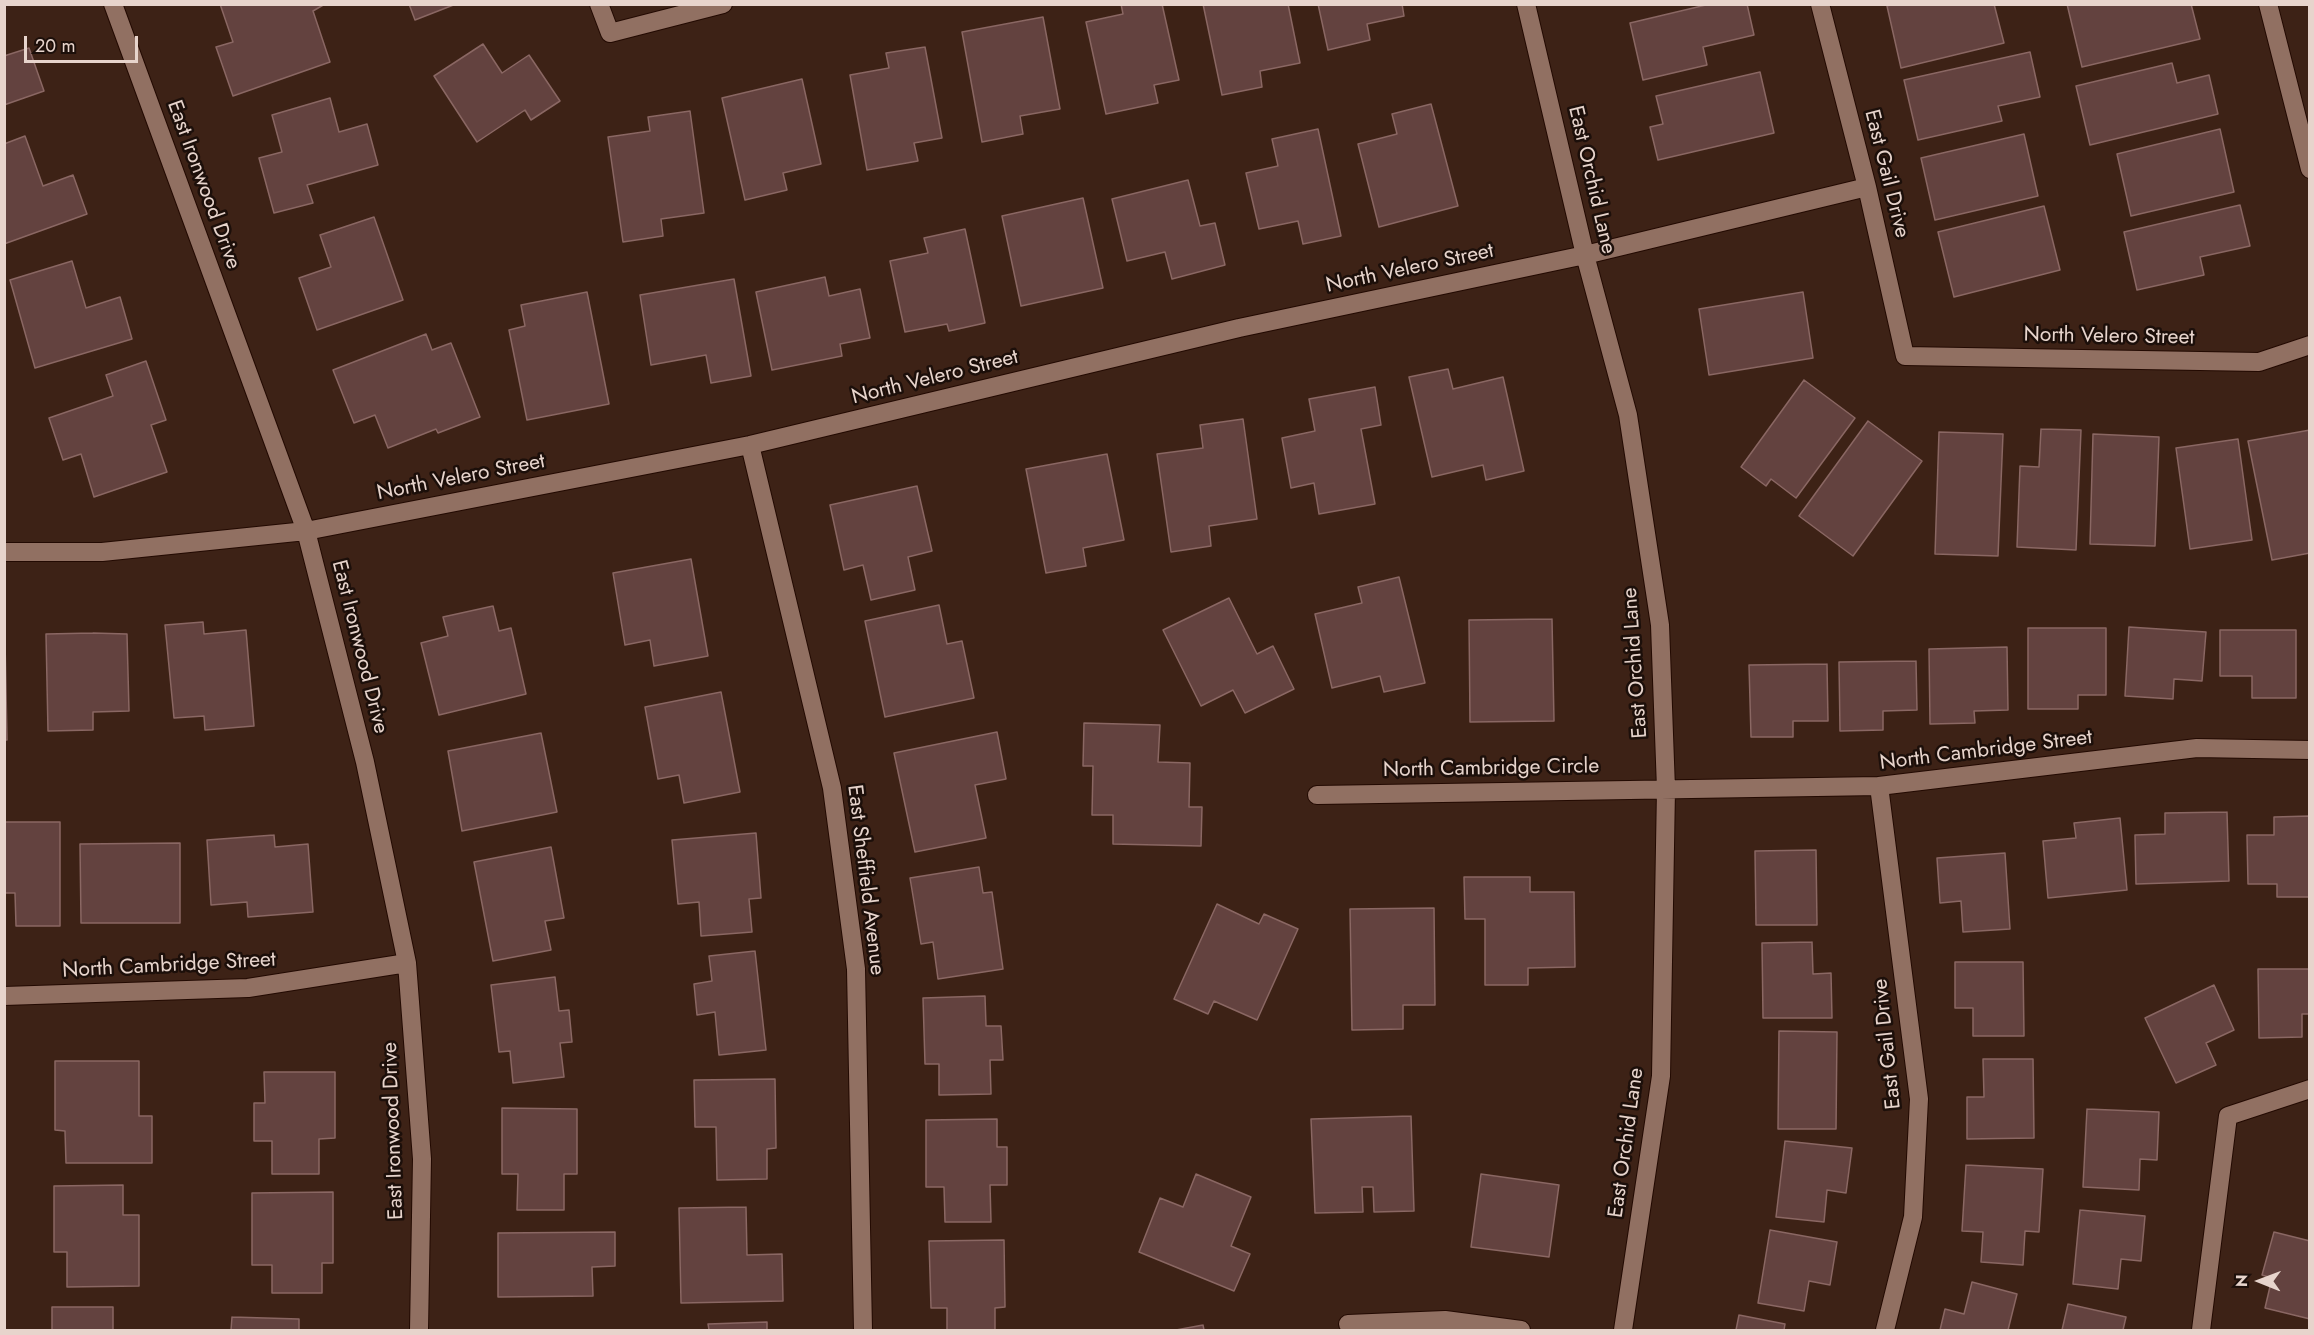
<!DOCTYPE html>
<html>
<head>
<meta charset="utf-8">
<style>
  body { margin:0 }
  #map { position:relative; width:2314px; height:1335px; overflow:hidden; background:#3d2216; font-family:Jost,sans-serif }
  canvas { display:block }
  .frame { position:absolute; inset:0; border:6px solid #e7d4cc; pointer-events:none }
  .north { position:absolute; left:2230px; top:1251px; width:60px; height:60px; -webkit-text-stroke:4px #1c0f0a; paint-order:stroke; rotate:271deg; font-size:16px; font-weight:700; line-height:24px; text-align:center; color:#e7d4cc }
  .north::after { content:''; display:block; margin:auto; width:21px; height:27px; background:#e7d4cc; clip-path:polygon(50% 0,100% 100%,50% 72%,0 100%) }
  .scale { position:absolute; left:24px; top:36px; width:114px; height:27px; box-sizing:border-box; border:3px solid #e7d4cc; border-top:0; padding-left:8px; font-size:18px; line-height:21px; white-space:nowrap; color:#e7d4cc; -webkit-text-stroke:4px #1c0f0a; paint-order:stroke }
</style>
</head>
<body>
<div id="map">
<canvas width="2314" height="1335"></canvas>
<div class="frame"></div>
<div class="north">N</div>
<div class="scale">20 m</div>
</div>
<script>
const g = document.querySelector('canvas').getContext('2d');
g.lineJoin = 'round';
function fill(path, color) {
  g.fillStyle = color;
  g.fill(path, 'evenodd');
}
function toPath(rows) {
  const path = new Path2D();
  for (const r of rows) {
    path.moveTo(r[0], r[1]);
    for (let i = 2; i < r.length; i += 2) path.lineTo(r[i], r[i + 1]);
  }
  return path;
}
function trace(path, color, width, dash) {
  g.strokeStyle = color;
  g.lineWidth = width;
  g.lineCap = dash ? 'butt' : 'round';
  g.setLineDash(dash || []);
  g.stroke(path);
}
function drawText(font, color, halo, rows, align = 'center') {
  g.font = font + ' Jost,sans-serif';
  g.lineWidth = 5;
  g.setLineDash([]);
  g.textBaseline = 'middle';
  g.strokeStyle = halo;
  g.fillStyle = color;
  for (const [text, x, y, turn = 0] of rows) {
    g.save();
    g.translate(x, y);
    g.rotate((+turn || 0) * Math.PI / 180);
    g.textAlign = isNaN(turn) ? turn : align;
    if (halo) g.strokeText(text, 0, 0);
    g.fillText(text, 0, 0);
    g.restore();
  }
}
const building = toPath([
  [220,4,325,4,313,11,330,62,233,96,216,47,233,42,220,4],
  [409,4,456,4,415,20,409,4],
  [1121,4,1162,4,1179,80,1154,85,1158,103,1106,114,1086,22,1123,14,1121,4],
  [1203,4,1288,4,1300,63,1260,71,1262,87,1222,95,1203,4],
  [1318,4,1402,4,1404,16,1367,24,1370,40,1328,50,1318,4],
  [1710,4,1747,4,1754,35,1703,47,1707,65,1643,80,1630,23,1710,4],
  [1894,4,1994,4,2004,43,1901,68,1887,6,1894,4],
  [2067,4,2191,4,2200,39,2082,67,2067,4],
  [1043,17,1060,109,1020,116,1023,134,982,142,962,32,1043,17],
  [483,44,502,73,529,55,560,101,531,120,525,110,477,142,434,76,483,44],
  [925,47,942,138,914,143,918,161,867,170,850,75,889,68,886,53,925,47],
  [29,48,44,91,4,105,4,56,29,48],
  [2030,52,2040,97,1998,106,2002,121,1918,140,1904,80,2030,52],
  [2172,63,2177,83,2209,75,2218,114,2090,145,2076,86,2172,63],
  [1760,72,1774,133,1658,160,1650,127,1663,124,1656,96,1760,72],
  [802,79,821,164,783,173,787,190,745,200,722,98,802,79],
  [330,98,339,132,367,124,378,165,307,185,313,203,274,213,259,158,282,152,272,115,330,98],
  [1431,104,1458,206,1379,227,1358,144,1397,134,1392,114,1431,104],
  [690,111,704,213,661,219,663,236,623,242,608,137,650,131,648,117,690,111],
  [1318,129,1341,236,1303,244,1298,221,1259,229,1246,173,1278,166,1272,139,1318,129],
  [2220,129,2234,192,2131,216,2117,154,2220,129],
  [2024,134,2038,196,1935,220,1921,158,2024,134],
  [25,136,43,186,73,175,87,214,4,244,4,144,25,136],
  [1188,180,1200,226,1215,223,1225,265,1172,279,1165,252,1127,261,1112,199,1188,180],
  [1083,198,1103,288,1021,306,1002,216,1083,198],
  [2240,205,2250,246,2200,257,2204,275,2137,290,2124,232,2240,205],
  [2044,206,2060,270,1954,297,1938,232,2044,206],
  [374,217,403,300,317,330,299,278,331,267,320,235,374,217],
  [965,229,985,323,949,331,947,324,905,332,890,261,928,253,924,238,965,229],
  [72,261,86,308,120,297,132,339,35,368,10,280,72,261],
  [825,277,829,296,860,289,870,338,840,344,842,356,772,370,756,292,825,277],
  [734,279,751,376,711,383,706,355,651,365,640,295,734,279],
  [587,292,609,404,527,420,509,330,525,326,521,305,587,292],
  [1803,292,1813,358,1709,375,1699,309,1803,292],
  [426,334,432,350,451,343,480,417,438,433,436,429,388,448,375,415,354,423,333,370,426,334],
  [146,361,166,420,151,425,167,472,94,497,81,454,63,460,49,418,113,396,106,375,146,361],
  [1448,369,1453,389,1503,377,1524,471,1486,480,1483,465,1432,477,1409,377,1448,369],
  [1804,380,1855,418,1796,498,1771,479,1766,486,1741,467,1804,380],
  [1375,387,1381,425,1361,429,1375,504,1319,514,1314,483,1291,488,1282,438,1315,431,1309,399,1375,387],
  [1243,419,1257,519,1209,526,1211,546,1171,552,1157,454,1203,448,1200,425,1243,419],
  [1868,421,1922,461,1853,556,1799,516,1868,421],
  [2041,429,2081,430,2076,550,2017,547,2020,466,2039,467,2041,429],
  [2310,430,2310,553,2272,560,2248,441,2310,430],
  [1939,432,2003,434,1998,556,1935,554,1939,432],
  [2093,434,2159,437,2155,546,2090,544,2093,434],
  [2238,439,2252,540,2190,549,2176,448,2238,439],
  [1107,454,1124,540,1083,548,1086,566,1046,573,1026,469,1107,454],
  [917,486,932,551,908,557,915,590,871,600,863,565,844,570,830,505,917,486],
  [691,559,708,656,654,666,650,640,625,645,613,573,691,559],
  [1399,577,1425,683,1384,692,1380,676,1332,688,1315,614,1362,603,1358,587,1399,577],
  [1229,598,1257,654,1273,646,1294,689,1245,713,1233,690,1201,706,1163,630,1229,598],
  [939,605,947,644,962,641,974,698,885,717,865,621,939,605],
  [493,606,499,631,511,628,526,694,439,715,421,643,448,636,443,617,493,606],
  [1552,619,1554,721,1470,722,1469,620,1552,619],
  [203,622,204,634,246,630,254,726,205,730,204,716,174,718,165,625,203,622],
  [2129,627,2206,632,2202,681,2174,679,2173,699,2125,696,2129,627],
  [2028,628,2106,628,2106,695,2078,695,2078,709,2028,709,2028,628],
  [2220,630,2296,630,2296,698,2252,698,2252,676,2220,676,2220,630],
  [93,633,127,634,129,711,93,712,93,730,48,731,46,634,93,633],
  [4,640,5,640,7,740,4,740,4,640],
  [2007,647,2008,710,1974,711,1975,723,1930,724,1929,649,2007,647],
  [1916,661,1917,710,1883,711,1883,730,1840,731,1839,662,1916,661],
  [1827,664,1828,721,1793,721,1793,737,1751,737,1749,665,1827,664],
  [721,692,740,792,684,803,679,775,658,779,645,707,721,692],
  [1084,723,1160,725,1158,762,1190,763,1189,807,1202,807,1201,846,1113,844,1113,815,1092,815,1093,766,1083,766,1084,723],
  [997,732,1006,779,975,785,986,838,915,852,894,753,997,732],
  [541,733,557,812,462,831,448,751,541,733],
  [2227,812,2229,881,2136,884,2135,835,2165,834,2165,813,2227,812],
  [2310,816,2310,897,2277,897,2277,884,2248,884,2247,835,2274,835,2274,817,2310,816],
  [2120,818,2127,890,2048,898,2043,841,2076,838,2074,823,2120,818],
  [4,822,60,822,60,926,16,926,15,893,4,893,4,822],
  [756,833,761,898,749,899,752,932,701,936,699,902,678,904,672,840,756,833],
  [274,835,275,847,308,844,313,912,248,917,247,902,211,905,207,840,274,835],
  [180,843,180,923,81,923,80,844,180,843],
  [551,847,564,918,545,921,551,950,493,961,474,862,551,847],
  [1816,850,1817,925,1756,925,1755,851,1816,850],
  [2005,853,2010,929,1963,932,1961,901,1940,903,1937,858,2005,853],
  [979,867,983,893,992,892,1003,969,938,979,933,942,921,944,910,878,979,867],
  [1464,877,1530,877,1530,892,1574,892,1575,967,1528,968,1528,985,1485,985,1485,919,1465,919,1464,877],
  [1217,904,1259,924,1264,914,1298,929,1257,1020,1214,1001,1208,1014,1174,999,1217,904],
  [1434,908,1435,1005,1403,1005,1403,1029,1352,1030,1350,909,1434,908],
  [1812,942,1813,974,1831,973,1832,1018,1763,1018,1762,943,1812,942],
  [755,951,766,1050,719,1055,715,1012,697,1015,694,984,712,981,709,956,755,951],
  [1955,962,2023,962,2024,1036,1973,1036,1973,1008,1955,1008,1955,962],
  [2258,969,2310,969,2310,1014,2302,1014,2302,1037,2259,1038,2258,969],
  [555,977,559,1011,569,1010,572,1042,560,1043,564,1077,513,1083,510,1051,499,1052,491,985,555,977],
  [2214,985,2234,1030,2206,1043,2216,1065,2176,1083,2145,1018,2214,985],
  [985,996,986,1026,1001,1026,1003,1060,990,1060,991,1094,939,1095,939,1064,925,1064,923,998,985,996],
  [1779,1031,1837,1032,1836,1129,1778,1129,1779,1031],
  [1983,1059,2033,1059,2034,1138,1967,1139,1967,1097,1984,1097,1983,1059],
  [55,1061,139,1061,139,1116,152,1116,152,1163,66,1163,65,1131,55,1130,55,1061],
  [264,1072,335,1072,335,1138,319,1139,319,1174,272,1174,272,1141,254,1141,254,1103,265,1103,264,1072],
  [775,1079,776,1148,767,1149,767,1179,717,1180,716,1127,695,1127,694,1080,775,1079],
  [502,1108,577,1109,577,1174,564,1174,564,1210,517,1210,518,1174,502,1174,502,1108],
  [2087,1109,2159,1112,2157,1160,2140,1159,2139,1190,2083,1187,2087,1109],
  [1411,1116,1414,1211,1374,1212,1373,1187,1362,1187,1363,1212,1315,1213,1311,1119,1411,1116],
  [997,1119,997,1147,1007,1147,1007,1185,990,1185,991,1222,945,1222,944,1187,926,1187,926,1120,997,1119],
  [1785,1141,1852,1148,1846,1193,1827,1190,1824,1222,1776,1217,1785,1141],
  [1966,1165,2043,1169,2039,1232,2025,1231,2023,1265,1981,1262,1983,1232,1962,1231,1966,1165],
  [1196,1174,1251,1197,1231,1246,1250,1254,1234,1291,1139,1252,1160,1198,1183,1207,1196,1174],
  [1481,1174,1559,1185,1549,1257,1471,1247,1481,1174],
  [123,1185,123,1215,139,1215,139,1286,67,1287,67,1252,54,1252,54,1186,123,1185],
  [333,1192,333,1263,322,1263,322,1293,272,1293,272,1265,252,1265,252,1193,333,1192],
  [746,1207,747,1255,782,1254,783,1301,681,1303,679,1208,746,1207],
  [2080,1210,2145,1216,2141,1261,2121,1259,2118,1289,2073,1284,2080,1210],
  [1770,1230,1837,1242,1830,1285,1809,1281,1804,1311,1758,1303,1770,1230],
  [615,1232,615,1266,592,1267,593,1296,498,1297,498,1233,615,1232],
  [2274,1232,2310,1241,2310,1319,2265,1308,2272,1278,2262,1275,2274,1232],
  [1004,1240,1005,1307,995,1308,995,1330,947,1330,947,1308,931,1308,929,1241,1004,1240],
  [1972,1282,2017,1294,2008,1330,1940,1330,1945,1309,1964,1314,1972,1282],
  [2068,1304,2126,1317,2123,1330,2062,1330,2068,1304],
  [52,1307,113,1307,113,1330,52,1330,52,1307],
  [1739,1315,1785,1324,1784,1330,1736,1330,1739,1315],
  [232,1317,299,1319,299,1330,231,1330,232,1317],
  [767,1322,767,1330,709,1330,708,1324,767,1322],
  [1203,1325,1204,1330,1176,1330,1203,1325]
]);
fill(building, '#63423f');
trace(building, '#8a6763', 1.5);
const minor = toPath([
  [113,4,306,531,365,762,407,963,422,1159,419,1330],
  [599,4,610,33,723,4],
  [1526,4,1585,255,1628,415,1660,625,1666,789,1661,1076,1623,1330],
  [1820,4,1867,187,1905,356,2259,362,2310,345],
  [2268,4,2310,169],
  [750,445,832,788,856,969,863,1330],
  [4,552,102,552,306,531,750,445,1239,328,1585,255,1867,187],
  [1879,786,1919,1099,1913,1217,1885,1330],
  [1317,795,1879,786,2197,748,2310,750],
  [4,996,248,988,407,963],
  [1348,1324,1445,1320,1521,1330],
  [2201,1330,2228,1116,2310,1089]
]);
trace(minor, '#230a02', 20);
trace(minor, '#917062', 18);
drawText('21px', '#e7d4cc', '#1c0f0a', [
  ["East Gail Drive",1886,174,76],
  ["East Orchid Lane",1591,180,77],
  ["East Ironwood Drive",203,185,70],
  ["North Velero Street",1410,269,-12],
  ["North Velero Street",2109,337,1],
  ["North Velero Street",935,378,-14],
  ["North Velero Street",461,478,-11],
  ["East Ironwood Drive",359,647,76],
  ["East Orchid Lane",1636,663,-94],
  ["North Cambridge Street",1986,751,-7],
  ["North Cambridge Circle",1491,769,-1],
  ["East Sheffield Avenue",865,880,83],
  ["North Cambridge Street",169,966,-3],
  ["East Gail Drive",1888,1044,-96],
  ["East Ironwood Drive",394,1131,-92],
  ["East Orchid Lane",1627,1143,-82]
]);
</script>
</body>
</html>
